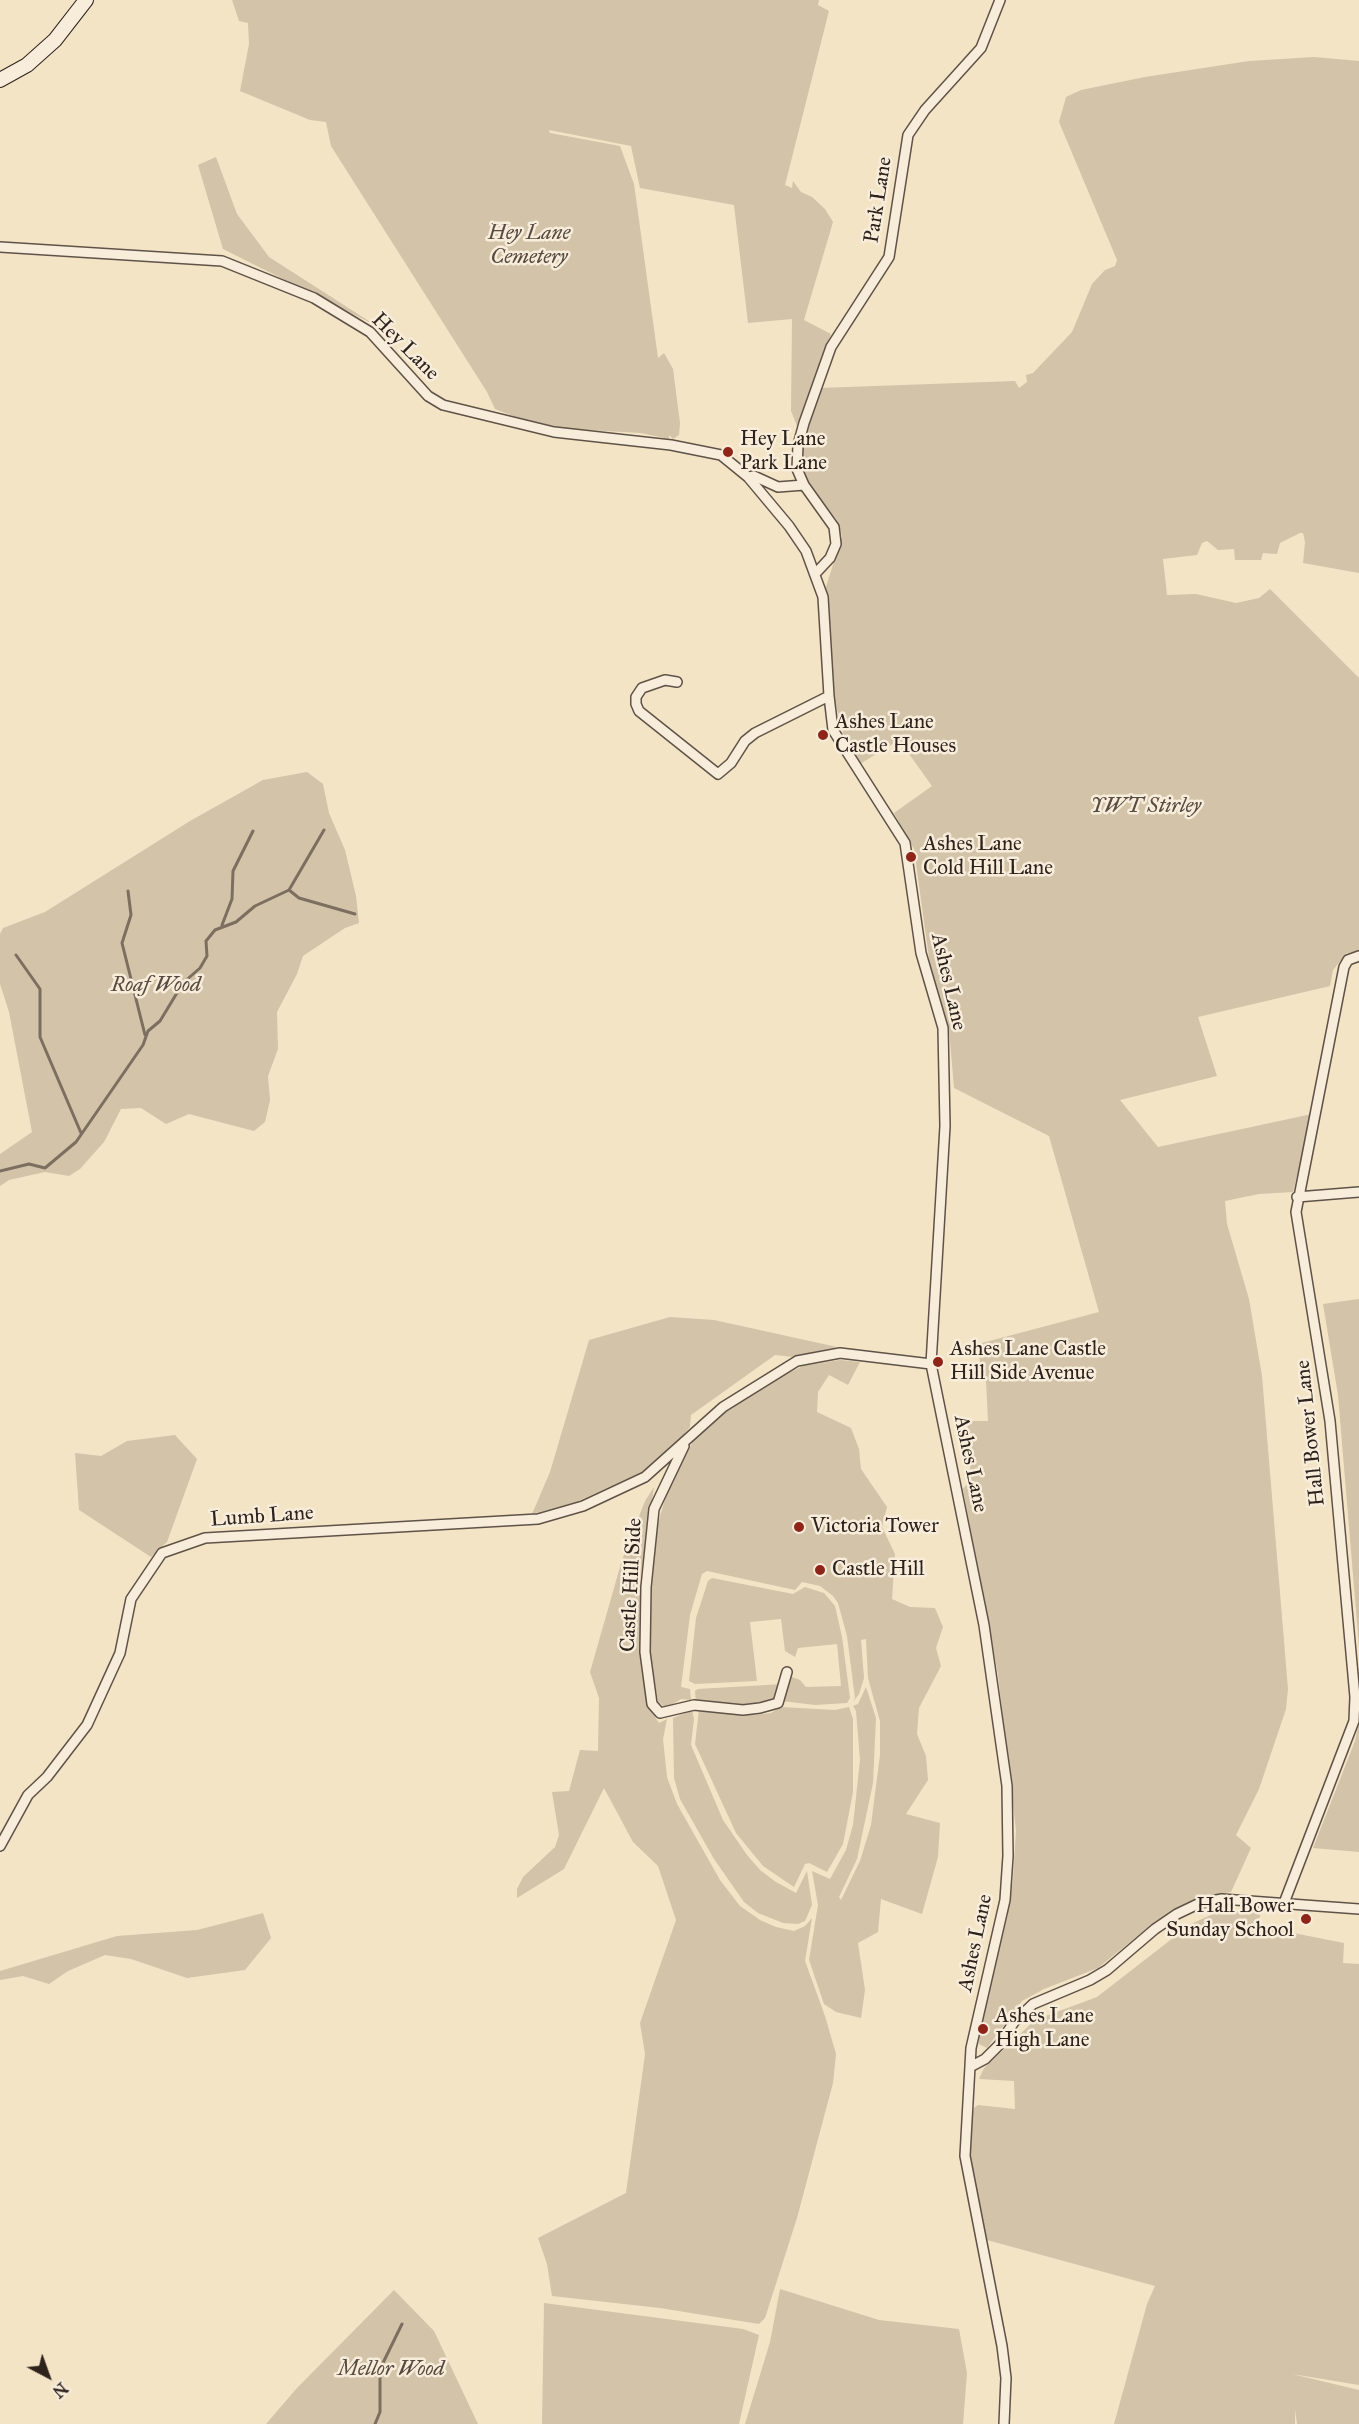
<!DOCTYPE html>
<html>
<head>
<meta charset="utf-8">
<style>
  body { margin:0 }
  #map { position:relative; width:1359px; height:2424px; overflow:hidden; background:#f3e4c6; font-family:"IM FELL Great Primer",serif }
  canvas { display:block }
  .north { position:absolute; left:18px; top:2346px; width:60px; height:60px; -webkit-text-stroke:4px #f7edda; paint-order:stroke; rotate:139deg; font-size:16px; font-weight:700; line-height:24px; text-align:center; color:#2e221d }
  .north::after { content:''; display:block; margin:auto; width:21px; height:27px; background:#2e221d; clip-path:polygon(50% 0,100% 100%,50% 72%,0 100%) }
</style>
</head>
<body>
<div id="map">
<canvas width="1359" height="2424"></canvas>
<div class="north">N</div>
</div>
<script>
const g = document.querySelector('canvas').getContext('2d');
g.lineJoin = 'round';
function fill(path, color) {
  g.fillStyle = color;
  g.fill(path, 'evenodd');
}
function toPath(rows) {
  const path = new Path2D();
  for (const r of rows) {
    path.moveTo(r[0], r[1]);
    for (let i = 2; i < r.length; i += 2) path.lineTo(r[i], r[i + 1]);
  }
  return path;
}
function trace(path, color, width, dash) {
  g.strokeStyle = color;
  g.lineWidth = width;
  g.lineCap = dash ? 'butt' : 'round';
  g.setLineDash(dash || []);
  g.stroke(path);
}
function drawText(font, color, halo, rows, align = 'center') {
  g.font = font + ' "IM FELL Great Primer",serif';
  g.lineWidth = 5;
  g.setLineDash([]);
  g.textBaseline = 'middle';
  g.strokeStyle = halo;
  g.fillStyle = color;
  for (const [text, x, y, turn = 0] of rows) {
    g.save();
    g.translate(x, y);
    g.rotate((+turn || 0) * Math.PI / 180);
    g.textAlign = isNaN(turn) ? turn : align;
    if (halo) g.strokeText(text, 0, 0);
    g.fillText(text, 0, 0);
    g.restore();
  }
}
fill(toPath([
  [232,0,819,0,818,5,829,11,785,185,792,188,793,181,801,192,812,197,825,209,833,222,804,320,831,334,797,426,791,411,792,319,748,323,734,205,640,188,631,146,549,130,550,133,620,146,634,184,658,358,664,353,673,369,680,423,679,435,673,439,669,435,669,439,641,433,568,429,518,418,495,409,487,392,331,146,326,122,310,120,240,91,249,44,248,23,239,21],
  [1314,57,1359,61,1359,573,1303,563,1305,542,1303,533,1300,533,1280,543,1277,554,1263,553,1261,560,1235,560,1234,549,1218,550,1207,541,1202,543,1197,555,1163,559,1167,595,1196,594,1236,603,1259,598,1270,589,1359,678,1359,952,1347,953,1333,970,1330,986,1198,1017,1217,1076,1120,1100,1158,1147,1312,1114,1293,1192,1259,1194,1225,1201,1227,1224,1249,1299,1262,1376,1288,1689,1286,1709,1259,1789,1236,1835,1251,1848,1231,1892,1199,1898,1174,1911,1146,1929,1098,1968,1044,1989,1022,2001,987,2048,979,2044,979,2034,1007,1918,1013,1880,1016,1830,998,1675,963,1489,971,1479,967,1421,988,1421,986,1381,982,1381,978,1344,1099,1312,1049,1136,954,1088,949,1029,930,965,914,849,894,813,932,786,899,740,860,764,846,744,834,698,829,606,825,590,842,536,837,520,806,482,802,468,801,449,806,424,819,388,1015,381,1019,388,1027,382,1026,375,1033,373,1072,332,1092,284,1105,270,1115,266,1117,260,1059,122,1066,97,1081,90,1145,77,1249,61],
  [216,157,237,214,269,257,375,325,223,249,198,165],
  [307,772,323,784,329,813,345,850,356,896,359,923,345,928,303,956,297,974,277,1012,278,1049,268,1076,270,1100,265,1122,254,1131,189,1114,166,1124,141,1108,121,1109,104,1142,80,1169,69,1176,45,1172,9,1180,0,1186,0,1154,32,1132,9,1012,0,984,0,934,3,928,45,912,190,821,263,780],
  [1359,1299,1359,1647,1338,1395,1323,1304],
  [670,1317,714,1320,837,1347,793,1357,775,1355,691,1415,690,1427,657,1465,576,1502,532,1514,550,1472,589,1340],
  [840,1360,860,1362,848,1385,829,1375,818,1392,817,1412,851,1428,859,1449,861,1469,887,1507,882,1527,895,1554,892,1599,910,1607,935,1608,943,1627,936,1648,941,1666,919,1708,917,1734,926,1756,928,1780,906,1814,940,1823,938,1857,922,1914,881,1899,878,1932,858,1943,865,1990,861,2018,836,2012,824,2004,809,1960,818,1905,812,1871,830,1879,846,1850,853,1825,860,1760,856,1711,853,1706,858,1704,866,1687,876,1718,873,1783,857,1859,839,1897,841,1900,860,1861,871,1825,880,1755,880,1721,868,1678,866,1639,861,1640,864,1678,859,1694,853,1702,855,1698,847,1636,838,1603,833,1596,820,1586,802,1582,795,1590,707,1571,702,1574,690,1615,681,1687,690,1689,691,1700,681,1699,666,1708,658,1702,650,1653,649,1587,654,1537,670,1482,694,1440,729,1409,784,1375,803,1366],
  [175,1435,197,1459,167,1542,151,1557,79,1510,75,1453,101,1456,127,1441],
  [654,1487,640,1580,641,1651,647,1705,659,1723,667,1719,663,1739,667,1777,677,1804,720,1880,740,1906,760,1920,776,1927,794,1931,805,1926,812,1918,805,1961,825,2016,836,2054,833,2083,797,2218,765,2318,759,2324,660,2308,552,2296,547,2264,538,2238,626,2193,645,2054,640,2023,676,1920,658,1866,633,1842,604,1788,564,1869,517,1898,517,1889,523,1877,555,1847,559,1835,552,1792,569,1791,580,1750,598,1751,599,1698,590,1672,622,1560,645,1501],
  [712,1578,793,1594,805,1587,824,1593,835,1606,842,1637,850,1698,847,1703,815,1705,773,1700,743,1705,696,1703,695,1691,698,1689,783,1684,792,1677,800,1680,806,1687,841,1686,837,1644,798,1648,795,1657,785,1651,781,1619,750,1622,757,1681,695,1684,689,1681,696,1618,708,1581],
  [781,1707,835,1710,849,1707,853,1719,853,1792,843,1844,827,1872,809,1863,805,1864,794,1887,763,1866,736,1833,695,1744,699,1710,754,1715,771,1713],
  [692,1710,694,1719,691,1745,723,1820,747,1855,760,1870,776,1882,796,1893,807,1871,812,1905,805,1921,798,1924,783,1923,758,1913,744,1902,714,1859,680,1799,674,1778,673,1718],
  [1359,1721,1359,1852,1313,1848,1355,1741],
  [1232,1911,1261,1911,1258,1926,1344,1943,1343,1963,1359,1964,1359,2385,1292,2374,1359,2390,1359,2424,1297,2424,1295,2409,1295,2424,1114,2424,1147,2304,1155,2286,987,2240,970,2157,972,2115,974,2108,978,2105,1015,2109,1014,2081,979,2079,984,2068,1035,2020,1097,1997,1191,1924,1213,1914],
  [263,1913,271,1938,245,1970,187,1978,131,1959,105,1955,68,1971,49,1984,23,1976,0,1980,0,1971,117,1936,197,1930],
  [780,2289,879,2320,959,2329,967,2373,963,2424,745,2424,770,2342],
  [394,2290,434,2331,478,2424,266,2424,297,2388],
  [544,2303,743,2329,759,2335,739,2424,542,2424]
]), '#d2c3a9');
trace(toPath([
  [289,890,324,830],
  [128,891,131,915,122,943,145,1035],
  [222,925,232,899,233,871,253,831],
  [16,955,40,989,40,1037,81,1133],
  [0,1171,29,1164,45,1168,76,1142,143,1045,148,1031,160,1021,183,983,200,968,207,956,206,941,215,930,236,922,255,906,289,890,299,898,355,914],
  [375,2424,380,2412,380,2369,402,2324]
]), '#7c6f60', 3);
const street = toPath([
  [0,247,222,261,314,298,370,332,428,396,443,405,554,432,671,445,721,455,748,477,789,526,806,551,823,597,829,696,833,730,905,843,921,953,943,1028,945,1126,931,1364,984,1625,1007,1786,1008,1856,1005,1900,971,2048,965,2156,1002,2346,1006,2378,1004,2424],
  [748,477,754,476,778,487,804,485],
  [815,574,830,558,836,544,834,527,804,485,797,469,798,445,804,423,831,347,889,257,908,135,925,110,981,48,1000,0],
  [677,682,665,680,642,688,636,697,636,704,639,711,718,774,731,763,745,741,755,733,829,696],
  [1297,1197,1359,1192],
  [684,1446,654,1509,646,1587,645,1652,652,1704,660,1713,694,1705,743,1710,760,1708,778,1703,787,1672],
  [0,1846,28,1795,47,1777,87,1725,120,1653,131,1599,162,1553,205,1538,538,1519,583,1506,645,1477,723,1407,797,1361,840,1353,931,1364],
  [1284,1903,1354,1721,1355,1697,1330,1421,1296,1212,1344,967,1348,960,1359,956],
  [970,2067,985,2059,999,2045,1014,2022,1033,2004,1090,1980,1107,1970,1155,1929,1177,1914,1200,1903,1222,1899,1359,1909]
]);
const secondary = toPath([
  [0,80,27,65,55,40,86,0]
]);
trace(street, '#5f5247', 12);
trace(secondary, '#2e221d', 16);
trace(street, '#f7edda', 9);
trace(secondary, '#f7edda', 14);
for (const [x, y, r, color] of [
  [728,452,6,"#8f2418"],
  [823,735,6,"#8f2418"],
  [911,857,6,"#8f2418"],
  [938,1362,6,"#8f2418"],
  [799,1527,6,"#8f2418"],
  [820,1570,6,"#8f2418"],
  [1306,1919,6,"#8f2418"],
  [983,2029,6,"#8f2418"]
]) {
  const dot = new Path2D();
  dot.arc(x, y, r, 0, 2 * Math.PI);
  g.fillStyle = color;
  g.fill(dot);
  trace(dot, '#f7edda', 2);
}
drawText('21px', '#2e221d', '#f7edda', [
  ["Park Lane",879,200,-81],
  ["Hey Lane",405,347,45],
  ["Ashes Lane",948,982,77],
  ["Hall Bower Lane",1311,1433,-96],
  ["Ashes Lane",970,1464,78],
  ["Lumb Lane",262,1517,-4],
  ["Castle Hill Side",632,1585,-87],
  ["Ashes Lane",976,1943,-78]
]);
drawText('italic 21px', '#574a40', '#f7edda', [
  ["Hey Lane",529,234],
  ["Cemetery",529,258],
  ["YWT Stirley",1146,807],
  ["Roaf Wood",156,986],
  ["Mellor Wood",391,2370]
]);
drawText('21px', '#2e221d', '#f7edda', [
  ["Hey Lane",740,440],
  ["Park Lane",740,464],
  ["Ashes Lane",835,723],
  ["Castle Houses",835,747],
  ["Ashes Lane",923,845],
  ["Cold Hill Lane",923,869],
  ["Ashes Lane Castle",950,1350],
  ["Hill Side Avenue",950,1374],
  ["Victoria Tower",811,1527],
  ["Castle Hill",832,1570],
  ["Hall Bower",1294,1907,"right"],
  ["Sunday School",1294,1931,"right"],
  ["Ashes Lane",995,2017],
  ["High Lane",995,2041]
], 'left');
</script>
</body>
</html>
